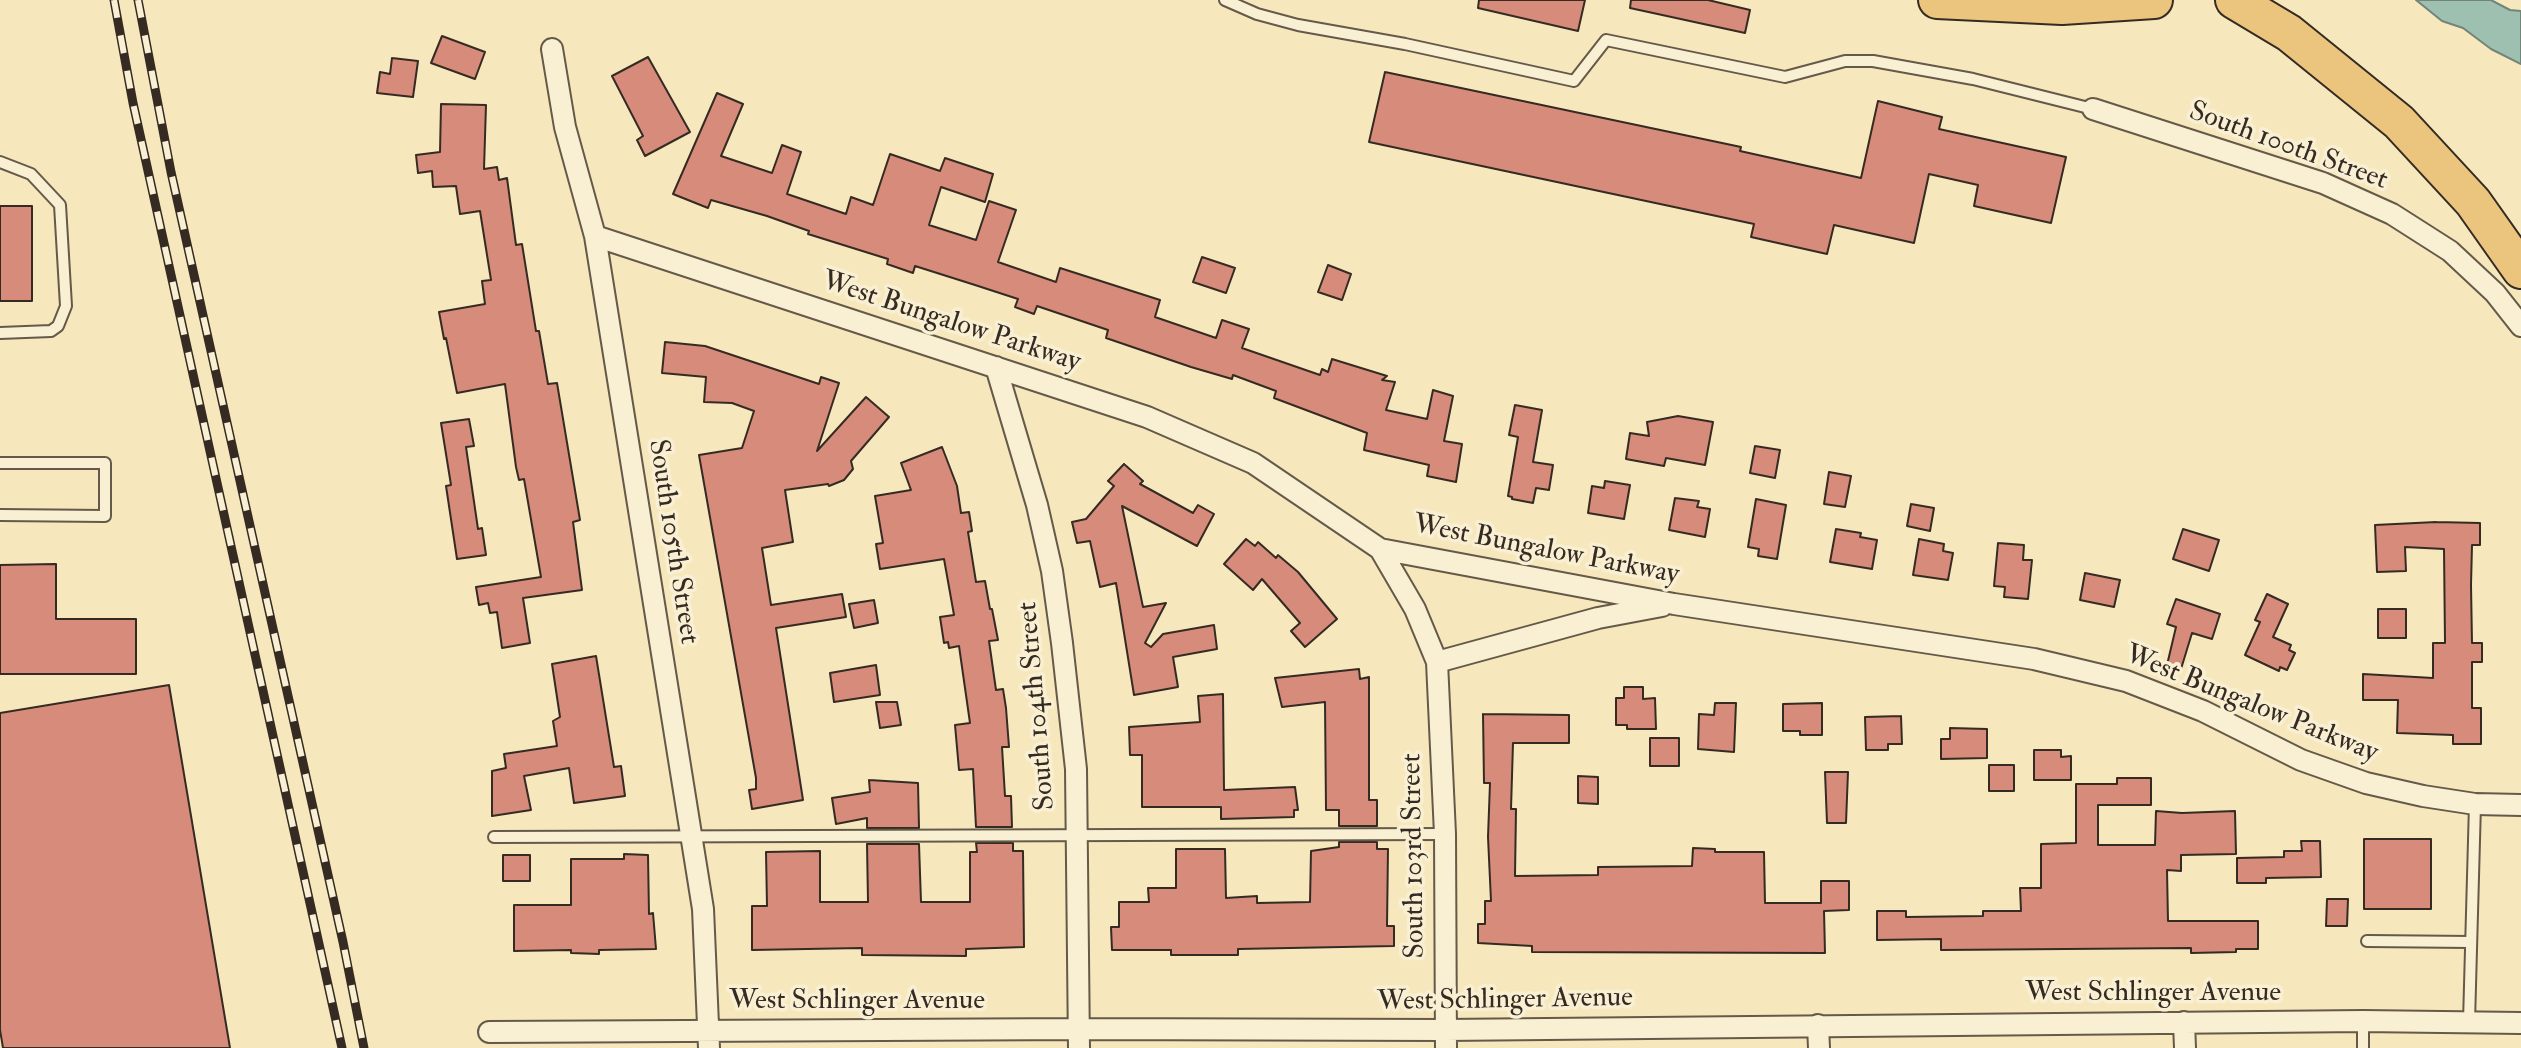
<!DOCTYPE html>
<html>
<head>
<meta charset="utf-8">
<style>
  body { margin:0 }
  canvas { display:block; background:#f6e7bc }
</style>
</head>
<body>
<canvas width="2521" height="1048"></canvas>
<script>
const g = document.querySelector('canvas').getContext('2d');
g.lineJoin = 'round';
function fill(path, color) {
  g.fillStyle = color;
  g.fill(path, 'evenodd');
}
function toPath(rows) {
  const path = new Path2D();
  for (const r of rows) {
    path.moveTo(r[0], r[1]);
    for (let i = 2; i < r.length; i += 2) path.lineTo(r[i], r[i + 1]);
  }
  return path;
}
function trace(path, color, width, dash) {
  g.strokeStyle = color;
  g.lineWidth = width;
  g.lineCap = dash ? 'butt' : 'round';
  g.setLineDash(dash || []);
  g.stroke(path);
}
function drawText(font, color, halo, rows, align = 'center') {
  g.font = font + ' "IM FELL Double Pica",serif';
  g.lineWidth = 7;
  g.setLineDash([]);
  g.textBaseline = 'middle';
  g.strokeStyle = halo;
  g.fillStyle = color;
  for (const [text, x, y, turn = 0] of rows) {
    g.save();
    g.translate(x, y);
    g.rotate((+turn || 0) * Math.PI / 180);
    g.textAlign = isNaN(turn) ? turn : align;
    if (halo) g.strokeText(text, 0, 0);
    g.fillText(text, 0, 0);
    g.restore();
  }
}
const water = toPath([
  [2416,0,2491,0,2510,10,2521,11,2521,64,2491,49,2463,28,2442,21,2416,0]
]);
fill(water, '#9dc0b0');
trace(water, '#738478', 2);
const building = toPath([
  [1479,0,1585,0,1578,31,1478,8,1479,0],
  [1631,0,1708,0,1750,10,1745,33,1630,8,1631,0],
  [442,36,485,52,475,79,431,63,442,36],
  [648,57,690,132,645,156,637,140,643,136,612,76,648,57],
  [392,58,418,61,413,97,377,93,380,72,390,74,392,58],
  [1385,72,1741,147,1740,151,1861,178,1878,101,1942,117,1939,129,2066,157,2051,223,1974,206,1978,185,1929,174,1914,243,1834,225,1827,254,1751,237,1754,224,1369,142,1385,72],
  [717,93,743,104,721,156,772,173,782,145,801,152,787,194,846,214,851,197,873,205,890,154,940,171,945,158,993,174,985,202,941,187,929,225,976,240,989,201,1016,210,998,262,1056,282,1060,268,1160,300,1155,317,1216,338,1222,320,1249,329,1242,348,1320,375,1322,369,1328,372,1332,359,1387,376,1382,380,1395,382,1386,410,1427,419,1433,390,1453,396,1444,441,1462,444,1456,482,1427,476,1429,465,1364,450,1367,433,1274,398,1276,391,1233,375,1232,379,1191,367,1106,338,1108,330,1037,306,1034,314,1015,307,1018,299,975,285,915,266,913,273,887,264,888,259,808,234,809,231,767,216,711,200,708,208,673,194,717,93],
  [441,104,486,105,484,169,497,167,499,180,507,178,516,245,522,244,536,331,539,331,548,384,557,383,580,520,573,522,582,590,523,598,530,643,502,648,497,612,490,613,488,603,479,605,476,587,541,577,524,479,519,480,516,467,505,384,457,393,446,338,444,339,439,312,485,304,482,281,491,280,480,211,460,214,456,186,433,187,432,171,418,173,416,155,440,152,441,104],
  [0,206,32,206,32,301,0,301,0,206],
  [1202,257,1235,268,1226,293,1193,282,1202,257],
  [1328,265,1351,274,1342,300,1318,292,1328,265],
  [665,342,705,346,819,384,821,377,839,383,817,451,866,397,889,417,851,461,853,469,844,480,829,486,828,484,785,490,793,542,762,548,771,605,842,594,846,617,776,628,803,800,752,809,749,790,756,789,756,778,699,455,742,448,754,411,732,403,704,402,706,377,662,373,665,342],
  [1515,405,1542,410,1533,462,1553,465,1549,490,1536,488,1533,503,1512,499,1512,497,1508,496,1518,437,1509,435,1515,405],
  [1678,416,1713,422,1705,465,1666,458,1664,466,1626,459,1630,433,1649,436,1647,422,1678,416],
  [469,419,474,446,466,447,478,529,482,528,486,555,457,559,446,486,451,485,441,423,469,419],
  [1755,446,1780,450,1775,478,1750,473,1755,446],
  [942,447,957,486,961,513,969,512,972,531,968,532,976,582,985,581,990,609,992,609,998,640,989,641,996,690,1003,689,1006,708,1009,747,1002,747,1005,796,1011,796,1012,827,976,827,973,769,959,770,955,725,970,723,959,646,949,648,948,642,944,643,940,617,954,615,944,559,880,569,876,544,883,543,875,496,911,490,901,463,942,447],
  [1124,464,1143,481,1140,484,1193,513,1198,505,1214,514,1197,546,1122,506,1143,607,1166,603,1145,643,1151,647,1163,634,1214,625,1217,649,1173,657,1178,687,1134,695,1116,583,1100,587,1090,541,1077,543,1072,522,1086,519,1114,486,1108,481,1124,464],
  [1829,472,1851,476,1845,507,1824,504,1829,472],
  [1605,481,1630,485,1624,519,1588,513,1592,486,1604,488,1605,481],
  [1675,498,1699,501,1697,507,1710,509,1705,537,1669,530,1675,498],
  [1756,499,1786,505,1777,559,1758,556,1759,549,1748,547,1756,499],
  [1911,504,1934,508,1930,531,1907,526,1911,504],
  [2436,522,2480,523,2480,545,2472,545,2471,585,2472,643,2482,643,2482,662,2472,662,2472,708,2481,708,2481,744,2453,744,2453,735,2397,733,2398,700,2363,700,2363,674,2433,678,2433,643,2445,643,2444,549,2405,547,2406,571,2377,572,2375,525,2436,522],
  [1836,529,1861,533,1860,537,1877,540,1872,569,1830,562,1836,529],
  [2183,529,2219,540,2209,571,2173,559,2183,529],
  [1246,539,1255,546,1258,542,1276,558,1278,555,1298,572,1337,619,1305,647,1291,631,1300,623,1262,579,1253,590,1224,564,1246,539],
  [1919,539,1944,544,1943,551,1953,553,1948,580,1913,575,1919,539],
  [1998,543,2024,545,2023,560,2032,560,2028,599,2004,597,2005,587,1994,586,1998,543],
  [56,564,56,619,136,619,136,674,0,674,0,565,56,564],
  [2085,573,2120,580,2114,607,2080,600,2085,573],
  [2267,594,2288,604,2273,637,2291,645,2289,650,2295,653,2287,670,2280,667,2279,671,2245,655,2260,622,2255,620,2267,594],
  [2176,599,2220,614,2212,639,2192,633,2181,669,2167,665,2176,627,2167,624,2176,599],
  [874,600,878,623,854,628,849,604,874,600],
  [2378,609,2406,609,2406,638,2378,638,2378,609],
  [596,656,614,767,621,766,625,796,574,803,569,768,524,776,531,810,492,816,492,771,506,768,504,754,557,746,553,721,560,717,552,664,596,656],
  [876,665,880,695,834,702,830,673,876,665],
  [1359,669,1360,679,1369,677,1369,800,1377,800,1377,826,1339,826,1339,810,1326,810,1325,702,1282,707,1275,678,1359,669],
  [169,685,230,1048,3,1048,0,1030,0,713,169,685],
  [1624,687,1643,687,1643,699,1655,698,1656,729,1627,729,1627,725,1616,725,1616,698,1624,698,1624,687],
  [1223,694,1224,790,1295,787,1298,810,1294,810,1294,817,1221,819,1221,807,1142,807,1142,755,1130,755,1129,727,1200,722,1198,696,1223,694],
  [876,702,897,702,901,725,880,728,876,702],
  [1715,703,1736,703,1734,752,1698,749,1699,714,1714,715,1715,703],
  [1822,703,1822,735,1800,735,1800,731,1783,731,1783,704,1822,703],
  [1483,714,1569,715,1569,743,1513,743,1511,809,1516,809,1515,876,1598,875,1598,867,1692,866,1693,848,1715,849,1715,852,1764,852,1765,903,1821,903,1821,881,1849,881,1849,910,1824,911,1825,953,1532,952,1532,946,1478,943,1478,924,1485,924,1485,901,1491,901,1488,837,1490,783,1484,783,1483,714],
  [1901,716,1902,744,1888,744,1888,750,1866,750,1865,717,1901,716],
  [1950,728,1987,729,1987,758,1941,759,1941,739,1950,739,1950,728],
  [1650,738,1679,738,1679,766,1650,766,1650,738],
  [2034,750,2061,750,2061,757,2071,756,2071,780,2034,780,2034,750],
  [1989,765,2014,765,2014,791,1989,791,1989,765],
  [1825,772,1848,772,1846,823,1827,823,1825,772],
  [1578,776,1598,777,1598,804,1578,803,1578,776],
  [2117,778,2151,778,2151,805,2098,805,2098,845,2155,845,2156,811,2182,813,2235,811,2236,854,2181,855,2181,871,2167,870,2168,921,2258,921,2258,949,2236,949,2236,952,2191,953,2191,948,1941,950,1941,939,1877,940,1877,911,1906,911,1906,917,1983,916,1983,911,2021,911,2020,888,2041,888,2041,844,2076,843,2076,784,2117,784,2117,778],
  [869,780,918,783,919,828,867,828,867,818,836,824,832,798,870,792,869,780],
  [2364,839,2431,839,2431,909,2364,909,2364,839],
  [2301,841,2320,841,2321,877,2266,878,2266,883,2237,883,2237,858,2284,857,2284,851,2302,851,2301,841],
  [1339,842,1377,842,1377,849,1388,849,1387,926,1394,926,1394,946,1238,949,1238,955,1171,955,1171,950,1112,950,1111,927,1119,927,1119,902,1149,902,1148,888,1176,888,1176,849,1225,849,1226,898,1257,896,1257,903,1310,902,1311,851,1339,847,1339,842],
  [976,843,1013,843,1013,851,1023,851,1024,947,966,949,966,956,862,955,862,948,752,950,752,906,767,906,766,852,820,851,820,902,868,902,867,844,919,844,921,902,970,902,970,852,977,852,976,843],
  [624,854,648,855,649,914,653,913,656,949,599,950,599,954,571,953,571,950,514,951,514,905,571,905,571,859,624,859,624,854],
  [503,855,530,855,530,881,503,881,503,855],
  [2327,899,2348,899,2347,926,2326,926,2327,899]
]);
fill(building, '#d68b7b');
trace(building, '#352b23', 2);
const service = toPath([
  [1225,0,1257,14,1298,25,1405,44,1574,81,1606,40,1785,77,1845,61,1873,61,1973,79,2093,109],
  [0,162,31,174,60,205,66,306,58,326,51,331,0,333],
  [0,463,105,463,105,516,0,515],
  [494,837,1445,834],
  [2367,941,2471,942],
  [2363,1021,2363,1048],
  [2469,1022,2475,804]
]);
const minor = toPath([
  [552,49,565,127,595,236,703,909,709,1048],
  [2093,109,2323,183,2392,214,2450,251,2495,293,2521,326],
  [595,236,1147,417,1253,463,1380,549,1674,604,2034,659,2126,681,2203,711,2301,760,2366,783,2423,796,2475,804,2521,805],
  [996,367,1037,505,1052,571,1062,643,1076,769,1079,1048],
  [1380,549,1415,609,1437,662,1445,834,1446,1048],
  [1437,662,1598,618,1662,606],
  [2184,1022,2185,1048],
  [1818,1025,1819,1048],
  [489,1032,1079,1029,1445,1030,2363,1021,2521,1023]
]);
const motorway = toPath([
  [1937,0,2062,6,2154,0],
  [2234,0,2289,33,2399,122,2473,202,2521,270]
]);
trace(service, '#655a49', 14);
trace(minor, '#655a49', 24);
trace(motorway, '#352b23', 40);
trace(service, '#f9efd3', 10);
trace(minor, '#f9efd3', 20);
trace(motorway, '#ebc47e', 36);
const rail = toPath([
  [114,0,133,103,342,1048],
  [138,0,171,172,343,942,364,1048]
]);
trace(rail, '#352b23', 9);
trace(rail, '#f9efd3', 6, [18]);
drawText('28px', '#352b23', '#f9efd3', [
  ["South 100th Street",2288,147,20],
  ["West Bungalow Parkway",951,323,18],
  ["South 105th Street",672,542,81],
  ["West Bungalow Parkway",1546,551,11],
  ["West Bungalow Parkway",2251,705,22],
  ["South 104th Street",1038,706,-95],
  ["South 103rd Street",1415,856,-91],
  ["West Schlinger Avenue",2153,994],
  ["West Schlinger Avenue",1505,1001,-1],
  ["West Schlinger Avenue",857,1002]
]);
</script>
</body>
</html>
